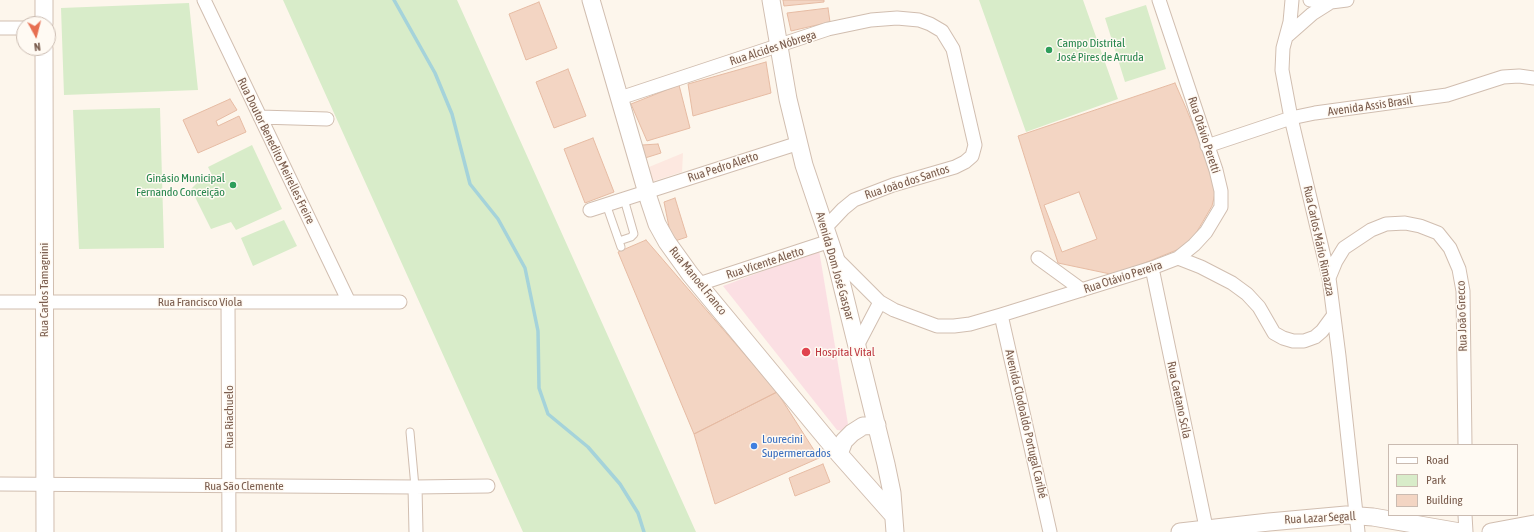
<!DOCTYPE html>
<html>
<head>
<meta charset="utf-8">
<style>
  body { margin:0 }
  #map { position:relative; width:1534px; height:532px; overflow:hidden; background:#fdf6ec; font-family:"Asap Condensed",sans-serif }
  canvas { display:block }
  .legend { position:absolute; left:1388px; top:444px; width:130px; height:72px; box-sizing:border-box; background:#fffaf3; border:1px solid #cabbb1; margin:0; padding:5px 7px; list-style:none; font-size:12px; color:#7a5c4d }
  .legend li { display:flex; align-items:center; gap:8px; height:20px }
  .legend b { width:20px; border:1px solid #cabbb1 }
  .north { position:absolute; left:16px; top:16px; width:40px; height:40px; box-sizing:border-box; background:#fffaf3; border:1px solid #cabbb1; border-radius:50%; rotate:173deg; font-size:11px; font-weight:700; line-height:16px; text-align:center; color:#7a5c4d }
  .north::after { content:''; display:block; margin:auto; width:14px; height:18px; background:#e76f51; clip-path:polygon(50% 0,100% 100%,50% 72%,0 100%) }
</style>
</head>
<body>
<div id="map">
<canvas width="1534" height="532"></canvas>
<ul class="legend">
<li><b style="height:5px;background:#fff"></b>Road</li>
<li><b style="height:11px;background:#d8ecc9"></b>Park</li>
<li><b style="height:11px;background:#f3d5c3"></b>Building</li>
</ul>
<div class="north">N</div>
</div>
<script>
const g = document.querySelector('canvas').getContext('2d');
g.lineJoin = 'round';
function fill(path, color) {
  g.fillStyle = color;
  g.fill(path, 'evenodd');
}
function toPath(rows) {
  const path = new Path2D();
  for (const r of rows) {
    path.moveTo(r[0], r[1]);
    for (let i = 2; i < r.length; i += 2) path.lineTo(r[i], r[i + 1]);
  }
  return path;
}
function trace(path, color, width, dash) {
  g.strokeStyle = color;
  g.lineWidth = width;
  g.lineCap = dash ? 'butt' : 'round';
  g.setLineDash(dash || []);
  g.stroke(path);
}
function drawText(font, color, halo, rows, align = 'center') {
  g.font = font + ' "Asap Condensed",sans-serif';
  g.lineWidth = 3;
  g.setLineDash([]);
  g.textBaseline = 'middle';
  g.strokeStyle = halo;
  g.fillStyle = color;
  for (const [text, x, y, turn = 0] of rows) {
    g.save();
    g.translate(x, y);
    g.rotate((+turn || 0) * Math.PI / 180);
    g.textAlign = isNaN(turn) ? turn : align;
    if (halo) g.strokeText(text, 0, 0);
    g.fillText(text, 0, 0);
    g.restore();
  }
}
fill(toPath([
  [683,153,682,172,651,182,649,167]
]), '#fde8e0');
fill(toPath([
  [819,250,848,424,844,431,837,430,723,286]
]), '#fbdfe3');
fill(toPath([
  [283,0,457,0,696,532,523,532],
  [979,0,1083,0,1118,99,1026,132],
  [189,3,198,90,64,95,61,8],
  [1146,5,1166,69,1125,82,1105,18],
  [160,108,164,248,79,249,73,110],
  [252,145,282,209,236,230,231,222,211,229,191,189,199,181,213,177,208,167],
  [284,220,297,246,253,266,241,238]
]), '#d8ecc9');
trace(toPath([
  [394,0,435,73,452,114,470,184,498,219,525,268,538,331,539,388,548,414,588,447,620,484,638,513,644,532]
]), '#a5d3da', 3.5);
const building = toPath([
  [783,0,824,0,824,2,784,6,783,0],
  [539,2,557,48,526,60,509,14,539,2],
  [828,8,830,22,791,31,787,13,828,8],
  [766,62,771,93,693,116,688,84,766,62],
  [568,69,586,116,554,128,536,82,568,69],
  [1175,83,1186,108,1217,185,1212,206,1189,245,1115,275,1058,263,1018,136,1175,83],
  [679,85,690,128,647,141,631,104,679,85],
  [230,99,237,110,216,121,218,126,239,116,246,132,198,153,183,120,230,99],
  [593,138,614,192,585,203,564,149,593,138],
  [658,144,661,153,645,158,642,145,658,144],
  [1079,192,1097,239,1062,252,1044,205,1079,192],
  [675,198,687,237,672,242,664,202,675,198],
  [646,240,777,392,694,434,618,252,646,240],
  [777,392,819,458,715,504,694,434,777,392],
  [823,464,830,482,795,496,789,478,823,464]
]);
fill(building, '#f3d5c3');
trace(building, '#e6bba3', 1);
const service = toPath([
  [606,204,621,247],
  [619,241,631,237,634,234,624,199],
  [410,432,415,487]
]);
const minor = toPath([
  [204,0,349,302],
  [1292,0,1290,22,1283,48,1282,70,1291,118,1329,278,1339,356,1358,532],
  [1310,0,1331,2,1347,0],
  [0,28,24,28],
  [1287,36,1312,14,1331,2],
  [620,98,828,29,871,20,897,18,919,20,930,24,942,31,953,49,975,145,972,156,965,162,955,167,893,185,854,200,843,209,826,227],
  [260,117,327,119],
  [1207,146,1291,118,1315,113,1447,95,1503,77,1519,76,1534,78],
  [590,210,799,143],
  [835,257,880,302,894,310,937,326,954,326,970,324,1001,315,1152,268,1178,258,1194,245,1206,232,1221,207,1221,191,1216,170,1159,0],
  [1038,258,1082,290],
  [1178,258,1201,267,1232,283,1247,294,1259,307,1274,333,1283,338,1293,341,1304,341,1315,337,1322,331,1333,316],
  [1152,268,1207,532],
  [1329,278,1336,261,1344,248,1371,230,1386,224,1405,223,1420,226,1438,233,1450,248,1459,269,1463,291,1465,445],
  [699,284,830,241],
  [0,302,400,302],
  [228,302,229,532],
  [1001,315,1050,532],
  [857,346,880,302],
  [0,484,415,487,488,486],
  [415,487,416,532],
  [1465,515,1466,532]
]);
const tertiary = toPath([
  [44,0,44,24],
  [591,0,649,200,657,224,667,242,690,274,839,454,893,515],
  [771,0,788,99,804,165,835,257,886,464,892,493,895,532],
  [44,48,45,532],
  [839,454,844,441,852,433,863,426,877,425],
  [1180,532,1269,522,1346,515,1373,517,1460,532],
  [1491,532,1534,524]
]);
trace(service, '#d1beb0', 9);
trace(minor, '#d1beb0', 15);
trace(tertiary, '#d1beb0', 19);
trace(service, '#fff', 7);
trace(minor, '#fff', 13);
trace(tertiary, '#fff', 17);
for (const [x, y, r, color] of [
  [1049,50,4,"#2e9e5b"],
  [233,185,4,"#2e9e5b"],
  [806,352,5,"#e0444e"],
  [754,446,4,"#3f7fe0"]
]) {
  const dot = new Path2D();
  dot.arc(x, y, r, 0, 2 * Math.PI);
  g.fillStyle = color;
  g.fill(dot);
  trace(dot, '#fffaf3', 1.5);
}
drawText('12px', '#27864d', '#fffaf3', [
  ["Campo Distrital",1057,43],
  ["José Pires de Arruda",1057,57],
  ["Ginásio Municipal",225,178,"right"],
  ["Fernando Conceição",225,192,"right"]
], 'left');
drawText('12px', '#7a5c4d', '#fffaf3', [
  ["Rua Alcides Nóbrega",773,48,-18],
  ["Avenida Assis Brasil",1370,106,-8],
  ["Rua Otávio Peretti",1204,135,72],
  ["Rua Doutor Benedito Meirelles Freire",276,151,64],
  ["Rua Pedro Aletto",723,167,-18],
  ["Rua João dos Santos",907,182,-18],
  ["Rua Carlos Mário Rimazza",1319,241,78],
  ["Rua Vicente Aletto",765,263,-18],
  ["Avenida Dom José Gaspar",835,266,74],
  ["Rua Otávio Pereira",1123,277,-18],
  ["Rua Manoel Franco",698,281,51],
  ["Rua Carlos Tamagnini",44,290,-90],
  ["Rua Francisco Viola",200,302],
  ["Rua João Grecco",1462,316,-92],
  ["Rua Caetano Scila",1179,400,78],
  ["Rua Riachuelo",229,417,-90],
  ["Avenida Clodoaldo Portugal Caribé",1026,424,77],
  ["Rua São Clemente",244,486],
  ["Rua Lazar Segall",1320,518,-3]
]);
drawText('12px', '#be3a42', '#fffaf3', [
  ["Hospital Vital",815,352]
], 'left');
drawText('12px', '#366cbe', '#fffaf3', [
  ["Lourecini",762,439],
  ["Supermercados",762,453]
], 'left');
</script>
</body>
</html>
